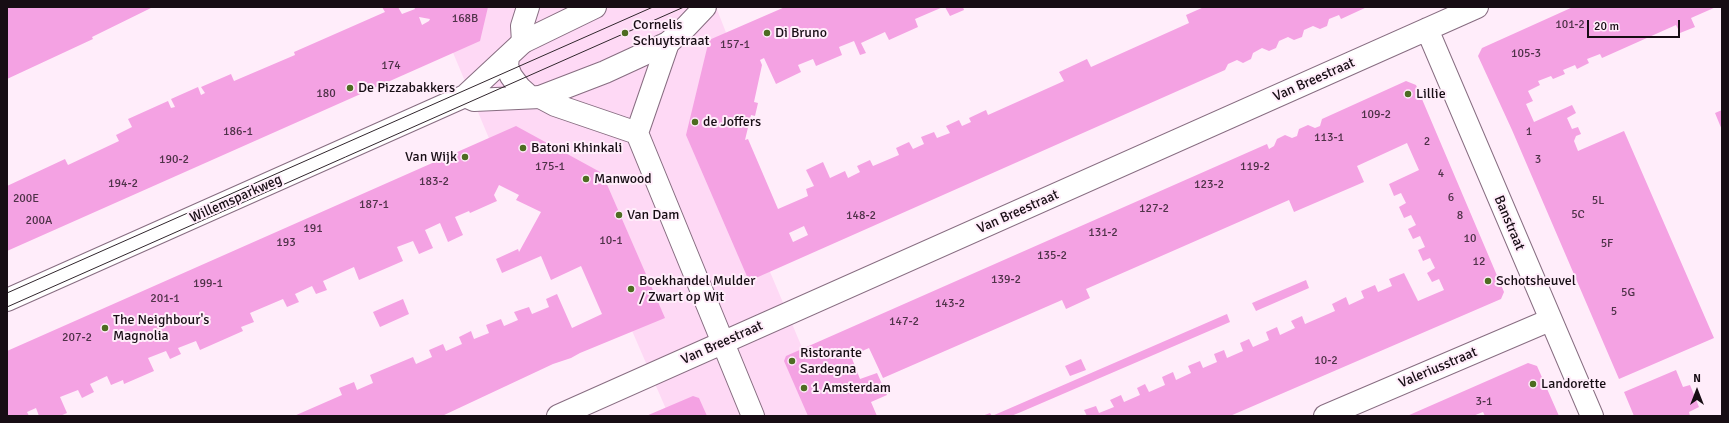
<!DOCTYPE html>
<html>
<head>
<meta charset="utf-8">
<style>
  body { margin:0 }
  #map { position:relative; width:1729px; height:423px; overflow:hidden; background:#ffedfa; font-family:Signika,sans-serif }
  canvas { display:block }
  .frame { position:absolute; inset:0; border:8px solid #170d14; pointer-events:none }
  .north { position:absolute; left:1677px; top:371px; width:40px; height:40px; -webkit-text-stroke:3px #ffedfa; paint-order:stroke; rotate:0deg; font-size:11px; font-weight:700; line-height:16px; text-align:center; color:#170d14 }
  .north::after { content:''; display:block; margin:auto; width:14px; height:18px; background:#170d14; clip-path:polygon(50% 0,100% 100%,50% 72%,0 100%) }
  .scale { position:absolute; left:1587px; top:20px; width:93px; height:18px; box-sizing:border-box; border:2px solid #170d14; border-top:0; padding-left:5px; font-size:12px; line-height:14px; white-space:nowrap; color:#170d14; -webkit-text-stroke:3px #ffedfa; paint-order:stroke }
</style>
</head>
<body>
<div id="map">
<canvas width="1729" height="423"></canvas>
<div class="frame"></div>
<div class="north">N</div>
<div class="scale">20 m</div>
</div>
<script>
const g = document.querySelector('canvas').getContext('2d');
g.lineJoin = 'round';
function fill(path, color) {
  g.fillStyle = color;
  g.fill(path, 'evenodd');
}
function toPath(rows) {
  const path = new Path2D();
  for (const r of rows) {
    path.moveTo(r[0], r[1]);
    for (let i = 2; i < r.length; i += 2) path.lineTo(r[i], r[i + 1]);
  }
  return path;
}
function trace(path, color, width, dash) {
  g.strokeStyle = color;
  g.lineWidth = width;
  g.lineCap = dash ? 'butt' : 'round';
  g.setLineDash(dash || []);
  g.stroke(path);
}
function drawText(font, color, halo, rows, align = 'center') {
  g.font = font + ' Signika,sans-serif';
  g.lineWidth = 4;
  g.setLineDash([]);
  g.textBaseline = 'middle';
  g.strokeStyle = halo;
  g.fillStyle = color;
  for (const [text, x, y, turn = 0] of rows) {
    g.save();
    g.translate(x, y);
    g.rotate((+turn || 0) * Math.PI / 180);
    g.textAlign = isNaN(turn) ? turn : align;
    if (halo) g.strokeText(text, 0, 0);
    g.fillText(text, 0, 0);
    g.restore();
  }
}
fill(toPath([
  [442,7,716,7,734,53,718,149,831,416,669,416,577,204,496,155,438,17]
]), '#fed9f5');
fill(toPath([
  [7,7,153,7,92,37,93,39,7,79],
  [382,7,398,7,402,14,415,9,414,7,488,7,480,41,7,251,7,186,65,159,68,165,119,141,116,135,132,127,128,119,168,101,171,108,175,107,171,99,198,87,201,95,205,93,201,87,231,74,234,81,295,55,294,52,385,12],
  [419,17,430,19,429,21,422,25],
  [785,7,943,7,915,19,918,27,889,40,885,32,861,43,866,53,860,55,854,41,839,47,842,55,816,66,813,59,798,65,801,72,776,84,764,58,760,60,762,65,754,102,758,103,755,116,751,115,745,140,748,139,778,209,808,196,806,189,814,186,806,170,823,162,830,178,845,171,848,178,860,172,857,166,870,160,873,166,899,155,896,148,909,142,913,149,924,144,921,137,934,132,937,138,950,133,946,126,959,120,962,126,971,122,969,118,986,110,988,115,1064,81,1059,72,1087,59,1091,67,1189,23,1186,15,1204,7,1367,7,1341,19,1339,15,1329,19,1327,26,1320,29,1313,26,1304,30,1302,37,1294,40,1288,37,1279,41,1276,48,1269,51,1262,48,1253,53,1251,59,1243,63,1237,60,1228,64,1225,70,749,281,686,135,709,40],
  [804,226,808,235,793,242,789,233],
  [945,7,963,7,964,10,950,16],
  [1573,7,1716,7,1691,18,1695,27,1680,33,1676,25,1602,58,1600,54,1587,59,1589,63,1577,69,1575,65,1563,70,1565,74,1553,79,1551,76,1538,81,1540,85,1528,91,1533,101,1526,104,1534,122,1572,105,1576,113,1567,118,1572,129,1578,127,1581,134,1576,136,1574,141,1578,151,1624,131,1714,338,1619,379,1512,130,1478,56,1482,48],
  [1406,81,1416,85,1504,292,1501,299,1230,416,1087,416,1084,410,1096,406,1099,413,1114,407,1110,400,1121,395,1124,402,1140,395,1137,388,1145,384,1149,392,1165,385,1162,377,1173,372,1176,380,1191,373,1188,366,1200,361,1203,368,1217,362,1214,354,1224,350,1227,358,1243,351,1240,343,1249,339,1253,347,1269,340,1266,332,1277,327,1280,335,1295,328,1291,321,1302,316,1305,324,1335,311,1332,304,1346,297,1349,305,1364,298,1361,291,1375,285,1378,292,1392,286,1389,279,1404,273,1418,301,1444,290,1439,279,1432,282,1427,273,1435,268,1430,258,1423,261,1418,250,1425,247,1420,236,1413,239,1408,229,1416,225,1411,215,1404,218,1399,207,1406,203,1401,193,1394,196,1389,184,1419,170,1407,143,1357,166,1364,182,1294,212,1289,200,1086,289,1090,298,1066,309,1062,300,883,378,869,348,851,356,860,379,877,373,887,395,871,402,877,416,808,416,784,361,786,356,1267,144,1269,149,1274,146,1277,139,1285,135,1292,138,1297,136,1299,129,1308,125,1315,128,1320,126,1322,119],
  [1722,110,1722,130,1715,113],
  [516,126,602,173,665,318,580,353,571,358,553,364,442,416,294,416,342,395,339,388,354,382,357,390,373,383,370,375,413,357,416,364,432,357,429,350,443,344,446,351,462,344,459,337,471,331,474,339,489,333,486,325,501,319,504,326,518,320,514,312,529,307,532,314,549,307,546,299,557,294,572,328,602,314,581,266,551,280,541,256,502,273,496,259,518,249,519,252,541,212,516,200,519,195,499,185,494,195,497,201,470,213,469,211,455,217,463,235,448,242,440,223,425,230,433,248,419,254,413,241,397,247,403,261,359,280,354,267,323,281,327,290,316,294,312,286,295,294,299,302,287,307,283,299,250,313,254,322,241,327,243,331,200,350,196,341,178,348,181,354,170,359,166,351,148,358,154,371,124,384,123,380,111,385,107,376,90,384,94,392,82,398,78,390,60,397,67,413,60,416,39,416,36,408,27,412,29,416,7,416,7,351],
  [1306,280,1309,288,1256,311,1252,303],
  [403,299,409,314,380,327,373,312],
  [1227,314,1230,322,1021,412,1011,416,982,416,990,413,992,416],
  [1081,359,1086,370,1070,376,1065,366],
  [1528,363,1537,366,1559,416,1485,416,1483,412,1473,416,1407,416],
  [1676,370,1683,387,1690,385,1699,407,1689,412,1690,416,1634,416,1624,392],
  [693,396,699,398,707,416,646,416]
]), '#f4a2e3');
const minor = toPath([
  [1427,29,1592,416],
  [523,42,522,26,528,7],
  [668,43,637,133,753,416],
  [540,97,555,105,637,133],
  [558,416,1477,7],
  [1325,416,1550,320]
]);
const tertiary = toPath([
  [508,57,507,66,511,76,520,88,530,97],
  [465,96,474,100,540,97,605,72,668,43,686,27,705,7],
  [7,300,465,96,523,42,595,7]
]);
trace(minor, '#876d81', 24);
trace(tertiary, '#876d81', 24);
trace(minor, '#fff', 22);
trace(tertiary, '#fff', 22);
trace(toPath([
  [7,293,653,7],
  [7,307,684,7]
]), '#31262d', 1);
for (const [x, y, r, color] of [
  [625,33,4,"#4d6c21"],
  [767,33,4,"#4d6c21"],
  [350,88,4,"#4d6c21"],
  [1408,94,4,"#4d6c21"],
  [695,122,4,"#4d6c21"],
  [523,148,4,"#4d6c21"],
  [465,157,4,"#4d6c21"],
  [586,179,4,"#4d6c21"],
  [619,215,4,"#4d6c21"],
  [1488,281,4,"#4d6c21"],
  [631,289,4,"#4d6c21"],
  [105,328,4,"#4d6c21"],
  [792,361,4,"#4d6c21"],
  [1533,384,4,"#4d6c21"],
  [804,388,4,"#4d6c21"]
]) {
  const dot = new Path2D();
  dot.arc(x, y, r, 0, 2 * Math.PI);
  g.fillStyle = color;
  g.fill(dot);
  trace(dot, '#ffedfa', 1.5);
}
drawText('12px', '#4e3248', null, [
  ["168B",465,19],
  ["101-2",1570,25],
  ["157-1",735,45],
  ["105-3",1526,54],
  ["174",391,66],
  ["180",326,94],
  ["109-2",1376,115],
  ["186-1",238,132],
  ["1",1529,132],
  ["113-1",1329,138],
  ["2",1427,142],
  ["190-2",174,160],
  ["3",1538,160],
  ["175-1",550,167],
  ["119-2",1255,167],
  ["4",1441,174],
  ["183-2",434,182],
  ["194-2",123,184],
  ["123-2",1209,185],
  ["6",1451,198],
  ["200E",26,199],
  ["5L",1598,201],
  ["187-1",374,205],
  ["127-2",1154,209],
  ["5C",1578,215],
  ["148-2",861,216],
  ["8",1460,216],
  ["200A",39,221],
  ["191",313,229],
  ["131-2",1103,233],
  ["10",1470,239],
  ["10-1",611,241],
  ["193",286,243],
  ["5F",1607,244],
  ["135-2",1052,256],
  ["12",1479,262],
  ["139-2",1006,280],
  ["199-1",208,284],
  ["5G",1628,293],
  ["201-1",165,299],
  ["143-2",950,304],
  ["5",1614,312],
  ["147-2",904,322],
  ["207-2",77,338],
  ["10-2",1326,361],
  ["3-1",1484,402]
]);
drawText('14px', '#170d14', '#ffedfa', [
  ["Cornelis",633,25],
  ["Schuytstraat",633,41],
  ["Di Bruno",775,33],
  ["De Pizzabakkers",358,88],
  ["Lillie",1416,94],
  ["de Joffers",703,122],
  ["Batoni Khinkali",531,148],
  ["Van Wijk",457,157,"right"],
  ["Manwood",594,179],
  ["Van Dam",627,215],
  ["Boekhandel Mulder",639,281],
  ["/ Zwart op Wit",639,297],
  ["Schotsheuvel",1496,281],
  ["The Neighbour's",113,320],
  ["Magnolia",113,336],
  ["Ristorante",800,353],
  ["Sardegna",800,369],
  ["Landorette",1541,384],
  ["1 Amsterdam",812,388]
], 'left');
drawText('14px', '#170d14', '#ffedfa', [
  ["Van Breestraat",1314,80,-24],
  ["Willemsparkweg",236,199,-24],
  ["Van Breestraat",1018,212,-24],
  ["Banstraat",1509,223,67],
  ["Van Breestraat",722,343,-24],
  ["Valeriusstraat",1438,368,-23]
]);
</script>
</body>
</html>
